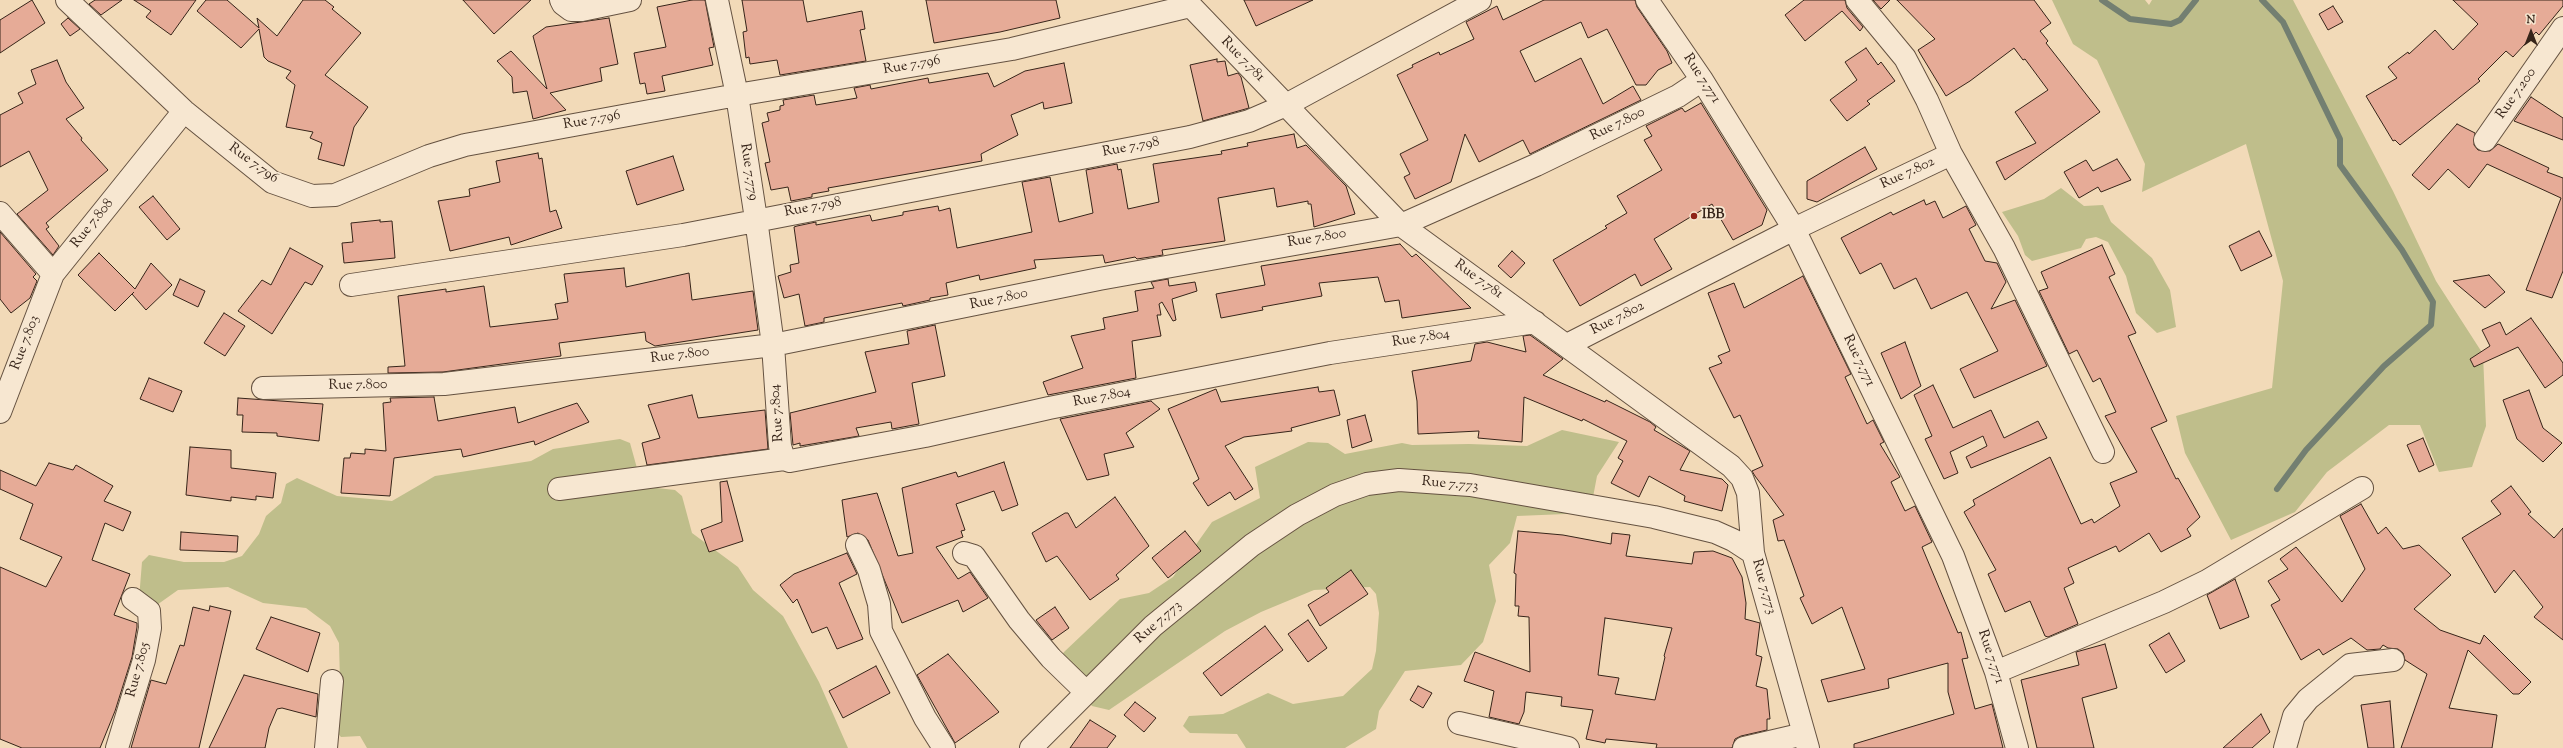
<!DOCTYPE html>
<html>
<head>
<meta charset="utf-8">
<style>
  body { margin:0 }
  #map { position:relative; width:2563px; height:748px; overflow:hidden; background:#f2dab8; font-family:"Sorts Mill Goudy",serif }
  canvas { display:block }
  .north { position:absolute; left:2511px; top:12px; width:40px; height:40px; -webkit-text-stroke:3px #f7e7d1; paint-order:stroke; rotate:0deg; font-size:11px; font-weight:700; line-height:16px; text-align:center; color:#362419 }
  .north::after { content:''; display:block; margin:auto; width:14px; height:18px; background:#362419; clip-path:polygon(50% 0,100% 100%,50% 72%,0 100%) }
</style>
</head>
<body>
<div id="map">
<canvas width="2563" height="748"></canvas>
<div class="north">N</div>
</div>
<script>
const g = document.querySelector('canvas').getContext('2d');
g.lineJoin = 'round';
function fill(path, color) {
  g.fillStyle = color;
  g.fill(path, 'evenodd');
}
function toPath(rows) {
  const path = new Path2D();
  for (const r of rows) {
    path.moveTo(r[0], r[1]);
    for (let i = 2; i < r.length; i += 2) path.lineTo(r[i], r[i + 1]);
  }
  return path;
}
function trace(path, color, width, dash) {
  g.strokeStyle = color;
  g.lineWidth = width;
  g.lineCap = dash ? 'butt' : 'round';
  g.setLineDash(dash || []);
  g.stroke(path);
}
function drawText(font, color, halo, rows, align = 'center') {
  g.font = font + ' "Sorts Mill Goudy",serif';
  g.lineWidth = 3.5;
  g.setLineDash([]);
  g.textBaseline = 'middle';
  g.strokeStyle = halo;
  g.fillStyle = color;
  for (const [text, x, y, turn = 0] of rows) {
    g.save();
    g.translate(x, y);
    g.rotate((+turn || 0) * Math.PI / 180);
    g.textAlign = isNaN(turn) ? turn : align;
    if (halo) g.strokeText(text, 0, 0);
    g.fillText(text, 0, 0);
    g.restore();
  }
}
fill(toPath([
  [2052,0,2145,0,2149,5,2152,0,2293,0,2393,191,2436,281,2483,354,2486,426,2472,467,2439,472,2420,425,2389,425,2327,472,2295,512,2231,540,2185,453,2176,416,2272,388,2283,281,2246,144,2142,192,2145,164,2097,60,2073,44],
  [2061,188,2084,206,2103,205,2111,222,2152,258,2170,290,2176,327,2157,333,2136,313,2126,276,2108,242,2096,237,2086,239,2081,248,2032,261,2025,255,2018,236,2002,212,2044,199],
  [1562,430,1619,442,1597,476,1590,513,1517,516,1510,543,1489,565,1496,601,1483,642,1461,665,1405,671,1379,711,1376,729,1345,748,1246,748,1237,734,1190,733,1183,726,1189,716,1223,714,1268,693,1293,704,1343,696,1372,669,1376,651,1379,613,1376,594,1370,587,1314,590,1261,612,1225,631,1109,710,1092,706,1058,661,1064,652,1120,599,1149,593,1173,577,1212,522,1260,498,1255,467,1308,442,1328,443,1345,454,1402,443,1412,445,1469,444,1527,446],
  [620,439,630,443,640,479,657,488,675,490,682,496,692,533,738,567,753,590,783,616,819,682,848,748,367,748,360,736,341,737,334,729,340,682,339,643,330,626,306,608,263,603,228,587,178,590,154,607,139,599,142,562,149,555,184,562,224,562,242,556,259,534,266,516,281,503,286,484,297,478,337,496,392,501,435,476,531,461,553,449]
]), '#bfbe8b');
trace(toPath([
  [2102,0,2130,19,2171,24,2180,20,2196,0],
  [2262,0,2283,22,2340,139,2340,165,2402,250,2433,302,2431,325,2384,366,2306,450,2277,489]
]), '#737f71', 6);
const building = toPath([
  [32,0,45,23,0,53,0,20,32,0],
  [95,0,122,0,101,15,89,4,95,0],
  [134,0,196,0,171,35,146,17,151,11,134,0],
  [206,0,227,0,259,28,257,18,277,36,303,0,325,0,334,7,332,9,361,33,325,75,368,107,354,127,344,166,318,159,322,143,310,138,313,132,286,127,295,85,286,78,291,71,268,61,264,57,259,29,241,48,197,11,206,0],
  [463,0,531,0,494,34,463,0],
  [692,0,705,0,714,47,709,48,713,65,662,76,665,91,647,94,645,83,640,84,634,53,666,47,657,7,692,0],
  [742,0,803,0,807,22,862,11,865,29,860,30,866,61,780,75,777,60,750,64,749,57,746,58,743,32,747,31,742,0],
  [926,0,1056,0,1060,18,1000,32,934,43,926,0],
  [1244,0,1313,0,1256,26,1244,0],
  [1544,0,1635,0,1637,7,1667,51,1672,63,1658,70,1646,85,1636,85,1607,29,1588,38,1581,22,1520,51,1535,82,1581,58,1603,104,1633,86,1641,100,1530,154,1523,140,1479,162,1465,134,1451,182,1415,199,1404,177,1410,174,1400,154,1428,140,1397,75,1413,67,1412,65,1439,52,1440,55,1474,39,1466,22,1497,6,1503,20,1544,0],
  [1804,0,1845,0,1847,8,1863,27,1860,31,1842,11,1805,41,1785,15,1804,0],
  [1873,0,1890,0,1881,9,1873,0],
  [1897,0,2034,0,2051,23,2040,31,2048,41,2046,43,2100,112,2005,180,1996,162,2036,143,2015,112,2048,90,2025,59,2023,60,2014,48,1970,81,1946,96,1918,50,1935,39,1897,0],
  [2453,0,2563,0,2563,6,2539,35,2536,32,2513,57,2506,51,2478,79,2480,81,2400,145,2395,140,2393,141,2366,96,2397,78,2388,67,2408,52,2409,54,2435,30,2453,50,2478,24,2453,0],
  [2333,6,2343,22,2328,30,2319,14,2333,6],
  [68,18,80,29,70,36,61,24,68,18],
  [609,18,618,64,600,68,602,81,550,93,566,110,533,119,527,91,513,93,512,77,497,61,511,51,547,89,533,36,546,27,609,18],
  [1866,48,1878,65,1881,62,1895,81,1867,101,1870,104,1847,121,1830,100,1857,80,1845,62,1866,48],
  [1217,59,1217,62,1225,61,1228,76,1238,73,1241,77,1249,108,1203,121,1190,65,1217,59],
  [57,60,66,82,84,108,66,119,82,138,81,140,108,170,46,223,49,227,46,229,59,246,53,255,17,214,48,190,29,151,0,167,0,115,23,103,18,93,36,84,31,70,57,60],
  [1064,63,1072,103,1044,109,1043,102,1011,115,1018,135,981,154,982,161,828,188,829,191,812,194,812,197,791,201,788,187,771,190,765,163,770,162,762,123,769,121,767,113,780,110,780,106,784,105,783,100,814,95,816,105,857,98,854,88,870,85,871,89,928,78,929,83,988,73,994,87,1025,71,1064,63],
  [2531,97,2563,118,2563,140,2514,121,2531,97],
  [1701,103,1767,210,1762,225,1733,240,1712,204,1654,239,1672,269,1641,286,1635,274,1580,306,1553,260,1607,228,1605,226,1627,213,1617,196,1662,170,1644,140,1652,136,1646,126,1682,108,1685,112,1701,103],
  [2457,124,2475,133,2474,145,2478,150,2490,151,2498,144,2549,168,2547,172,2563,178,2563,271,2552,298,2526,290,2561,198,2487,164,2469,188,2448,169,2429,190,2412,175,2457,124],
  [1294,134,1297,148,1306,145,1346,186,1355,214,1314,227,1311,204,1308,204,1308,201,1277,207,1274,188,1218,198,1225,241,1162,250,1163,255,1137,259,1135,257,1105,263,1103,255,1034,260,1036,268,980,280,979,275,946,283,948,295,930,298,930,300,903,306,902,303,824,318,824,322,805,326,799,294,784,298,778,276,791,272,790,265,799,263,794,227,797,226,816,222,816,225,870,215,872,221,903,215,903,212,938,206,939,211,950,208,957,248,1032,232,1022,182,1050,177,1059,222,1093,213,1086,170,1117,164,1118,170,1121,169,1128,209,1159,202,1153,164,1222,154,1221,151,1248,146,1247,143,1294,134],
  [1865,147,1877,169,1817,202,1807,199,1807,181,1865,147],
  [538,153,539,159,542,158,550,212,556,210,562,228,511,245,509,237,450,251,438,201,470,196,469,189,500,182,496,161,538,153],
  [673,156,684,190,637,205,626,171,673,156],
  [2117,159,2131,180,2101,192,2098,187,2079,198,2064,172,2086,160,2093,171,2117,159],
  [153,196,180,229,167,240,139,207,153,196],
  [1924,200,1926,205,1935,201,1943,218,1966,206,1976,225,1969,229,1985,261,1997,263,2006,282,1991,309,2015,300,2047,366,1974,398,1960,369,1998,351,1967,292,1931,309,1916,278,1894,289,1881,263,1860,274,1841,238,1891,212,1893,215,1924,200],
  [380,220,380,222,392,221,395,258,344,263,342,243,353,242,351,223,380,220],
  [2259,231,2272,256,2241,271,2229,246,2259,231],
  [0,232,36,274,33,277,37,281,30,298,11,313,0,299,0,232],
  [1400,244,1412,257,1416,254,1471,308,1402,318,1399,300,1385,302,1378,277,1319,283,1322,296,1262,307,1263,310,1221,318,1216,294,1265,285,1261,266,1400,244],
  [2102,245,2115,274,2109,277,2136,333,2128,336,2167,421,2151,428,2176,479,2178,478,2200,517,2187,529,2191,536,2161,552,2149,533,2119,552,2116,546,2068,568,2074,583,2064,588,2078,624,2048,637,2045,636,2030,601,2005,612,1988,574,1996,570,1964,512,1975,505,1973,500,2050,457,2081,524,2092,519,2094,523,2120,506,2110,483,2137,472,2105,416,2116,412,2100,378,2093,382,2077,350,2069,354,2039,291,2048,288,2041,272,2102,245],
  [290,248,323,266,312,285,305,282,272,334,238,311,262,280,271,285,290,248],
  [1512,251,1525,263,1511,278,1498,266,1512,251],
  [99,253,135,289,151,263,172,285,146,310,132,294,134,292,115,311,78,275,99,253],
  [624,268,626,287,689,273,692,300,753,291,758,330,655,346,646,341,645,332,559,343,561,356,443,372,388,373,388,367,405,366,398,296,446,289,446,292,484,286,490,327,558,319,555,304,568,302,564,274,624,268],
  [2489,275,2505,292,2485,308,2453,281,2489,275],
  [1803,276,1851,374,1845,377,1867,424,1873,420,1884,442,1880,444,1900,477,1891,482,1905,511,1915,506,1932,542,1922,547,1958,633,1961,632,1968,658,1962,659,1975,709,1992,704,2003,748,1854,748,1854,744,1954,714,1948,692,1948,663,1888,679,1889,688,1828,702,1821,680,1865,669,1842,607,1812,624,1800,598,1804,596,1784,540,1778,541,1773,520,1784,515,1755,476,1752,471,1763,466,1740,415,1734,418,1709,368,1722,363,1718,356,1730,351,1708,293,1734,283,1744,308,1803,276],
  [180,279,205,291,198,307,173,295,180,279],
  [1168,279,1169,286,1195,282,1197,291,1172,299,1176,320,1173,321,1162,302,1159,304,1161,315,1157,315,1161,336,1132,341,1136,378,1048,395,1043,382,1083,368,1071,336,1105,329,1103,318,1138,311,1135,291,1154,288,1151,282,1168,279],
  [224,313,245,326,225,356,204,343,224,313],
  [2531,318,2563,363,2563,375,2545,388,2518,347,2474,367,2470,359,2490,346,2482,330,2500,322,2506,335,2531,318],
  [935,325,945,376,912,383,919,424,892,429,891,422,856,428,859,436,800,446,800,443,793,445,790,413,876,392,865,352,909,344,907,331,935,325],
  [1530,335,1563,359,1543,375,1605,402,1606,400,1650,422,1656,427,1654,430,1690,451,1680,470,1722,479,1728,485,1722,511,1684,501,1685,496,1649,476,1639,497,1611,483,1623,461,1618,458,1627,441,1583,419,1582,421,1524,397,1522,442,1478,438,1479,431,1418,434,1417,401,1412,371,1471,361,1475,344,1487,342,1526,352,1523,336,1530,335],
  [1905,342,1921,386,1901,399,1881,353,1905,342],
  [149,378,182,391,173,412,140,399,149,378],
  [1933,385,1953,428,1991,410,2004,438,2038,421,2047,438,1971,468,1966,457,1987,446,1983,436,1950,452,1958,473,1944,479,1925,439,1932,436,1914,395,1933,385],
  [1318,387,1319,392,1334,390,1340,415,1291,428,1292,431,1244,437,1225,446,1253,489,1235,500,1230,492,1208,506,1193,483,1199,479,1168,409,1216,389,1221,402,1318,387],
  [2529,390,2543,428,2562,443,2543,462,2517,439,2503,400,2529,390],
  [692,395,698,418,765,410,768,449,647,465,642,443,660,438,648,405,692,395],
  [434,397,438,421,515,407,518,423,577,403,589,422,535,445,534,441,463,457,461,449,394,458,390,496,341,493,344,458,350,458,351,453,365,454,365,449,386,451,383,403,391,402,390,398,434,397],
  [238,398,323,404,319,441,277,436,277,433,242,432,243,415,237,415,238,398],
  [1151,401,1160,409,1126,433,1134,447,1104,454,1109,475,1087,480,1060,419,1151,401],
  [1365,415,1372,441,1352,448,1347,420,1365,415],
  [2423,438,2434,465,2419,472,2407,445,2423,438],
  [190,447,231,450,231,468,276,473,273,498,256,496,256,500,231,497,231,501,186,495,190,447],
  [1004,462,1018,505,1002,511,994,491,956,504,965,530,961,531,963,537,936,547,958,579,970,572,988,598,963,612,958,600,902,623,868,540,858,533,847,537,842,500,877,493,898,556,913,553,902,488,956,472,958,477,1004,462],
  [49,463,73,470,76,465,113,486,104,501,131,512,123,531,105,523,92,560,130,574,114,615,137,623,137,627,132,657,115,711,100,748,22,748,0,739,0,567,46,587,62,557,20,539,33,504,0,489,0,470,36,486,49,463],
  [727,481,743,541,709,552,701,530,722,522,720,482,727,481],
  [2511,486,2531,512,2528,514,2554,538,2563,528,2563,640,2534,617,2543,607,2514,570,2495,593,2462,538,2501,514,2491,501,2511,486],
  [1115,497,1149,546,1116,575,1119,579,1090,600,1057,556,1046,562,1032,533,1065,513,1068,513,1076,528,1115,497],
  [2361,504,2378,534,2386,527,2403,549,2419,545,2451,575,2414,609,2440,630,2480,644,2484,635,2531,682,2519,694,2513,694,2468,650,2449,708,2497,715,2492,748,2401,748,2427,674,2405,660,2403,653,2398,649,2388,648,2383,645,2380,649,2367,650,2351,638,2323,655,2319,649,2301,660,2271,605,2280,600,2268,581,2288,569,2280,559,2296,547,2342,602,2365,569,2340,516,2361,504],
  [1185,531,1201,551,1168,578,1152,558,1185,531],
  [1518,531,1563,535,1611,544,1612,533,1630,535,1626,556,1692,564,1694,552,1713,551,1732,558,1742,577,1746,603,1745,619,1760,623,1756,655,1762,657,1756,686,1767,689,1770,719,1767,719,1767,730,1741,736,1735,739,1732,748,1656,748,1657,744,1606,739,1605,743,1586,739,1593,710,1561,706,1562,697,1526,692,1524,712,1519,724,1489,717,1494,691,1464,681,1475,652,1530,672,1529,617,1518,616,1519,606,1515,606,1516,574,1514,573,1518,531],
  [1605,618,1672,628,1664,656,1665,657,1655,700,1615,694,1619,678,1598,675,1605,618],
  [181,532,238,536,237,552,180,550,181,532],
  [847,553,857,574,839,583,863,639,837,649,827,627,812,633,797,599,793,603,780,585,794,574,847,553],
  [1351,570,1368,594,1320,626,1308,605,1329,592,1326,588,1351,570],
  [2235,579,2249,617,2220,629,2207,595,2235,579],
  [210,606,231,611,199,748,131,748,151,680,166,684,180,645,184,646,193,607,209,611,210,606],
  [1055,607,1069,628,1052,640,1036,620,1055,607],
  [271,617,320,633,308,672,256,649,271,617],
  [1308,620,1327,648,1308,662,1288,634,1308,620],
  [1265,626,1283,650,1221,696,1203,673,1265,626],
  [2169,633,2185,661,2166,673,2149,645,2169,633],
  [2105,644,2117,688,2082,698,2094,748,2037,748,2021,680,2079,665,2076,652,2105,644],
  [948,654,999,712,955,743,917,675,948,654],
  [876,666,890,693,843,718,829,691,876,666],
  [244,675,318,694,316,717,282,708,277,709,269,728,265,748,209,748,244,675],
  [1418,686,1432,693,1423,708,1410,700,1418,686],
  [2390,701,2394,748,2368,748,2361,705,2390,701],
  [1135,702,1156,718,1144,732,1124,715,1135,702],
  [2261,714,2270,732,2252,748,2223,748,2261,714],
  [1090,720,1116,736,1107,748,1070,748,1090,720]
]);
fill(building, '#e6ab97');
trace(building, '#362419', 1);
const minor = toPath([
  [67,0,184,111,272,182,312,196,335,195,429,156,465,145,737,95,1012,49,1190,6],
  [561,0,563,4,571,10,582,10,630,0],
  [717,0,737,95,756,219,773,345,780,446,784,459,790,461,925,436,1049,408,1330,353,1535,322],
  [1185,0,1401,225,1731,466,1742,478,1748,493,1753,553],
  [1647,0,1702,80,1794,229,1953,556,1996,672,2017,748],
  [1857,0,1905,58,1927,100,1951,154],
  [2485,140,2563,28],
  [0,213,53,274,184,111],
  [351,285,683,235,1190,137,1249,121,1286,105,1480,0],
  [1567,345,1794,229,1951,154,2004,248,2103,452],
  [263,388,444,384,773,345,1099,279,1401,225,1536,165,1678,96,1702,80],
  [0,412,53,274],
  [559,489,784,459],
  [857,545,869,570,879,604,881,631,925,718,944,748],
  [964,553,974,556,1019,620,1051,658,1086,692],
  [1996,672,2164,602,2207,581,2362,488],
  [1459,723,1568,748],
  [117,748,144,660,150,628,149,611,133,599],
  [326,748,332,681],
  [1031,748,1153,626,1252,545,1297,515,1335,495,1367,484,1399,480,1470,485,1654,517,1715,532,1733,540,1753,553,1808,748],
  [1744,748,1804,734],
  [2285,748,2294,716,2308,699,2350,665,2393,660]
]);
trace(minor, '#655241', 24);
trace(minor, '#f7e7d1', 22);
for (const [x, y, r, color] of [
  [1694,216,4,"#8f2418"]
]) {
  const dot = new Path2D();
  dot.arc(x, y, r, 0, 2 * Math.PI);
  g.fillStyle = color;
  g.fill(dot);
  trace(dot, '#f7e7d1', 1.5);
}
drawText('14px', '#362419', '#f7e7d1', [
  ["Rue 7.781",1242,60,46],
  ["Rue 7.796",912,66,-10],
  ["Rue 7.771",1701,79,57],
  ["Rue 7.200",2517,94,-55],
  ["Rue 7.796",592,121,-10],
  ["Rue 7.800",1618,125,-26],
  ["Rue 7.798",1131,148,-11],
  ["Rue 7.796",253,164,36],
  ["Rue 7.779",748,172,81],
  ["Rue 7.802",1908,174,-25],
  ["Rue 7.798",813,208,-11],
  ["Rue 7.808",93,224,-51],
  ["Rue 7.800",1317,239,-9],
  ["Rue 7.781",1478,280,36],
  ["Rue 7.800",999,300,-12],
  ["Rue 7.802",1618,319,-27],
  ["Rue 7.804",1421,339,-9],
  ["Rue 7.803",26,343,-69],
  ["Rue 7.800",680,356,-7],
  ["Rue 7.771",1858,361,64],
  ["Rue 7.800",358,386,-1],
  ["Rue 7.804",1102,398,-11],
  ["Rue 7.804",778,413,-94],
  ["Rue 7.773",1450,485,5],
  ["Rue 7.773",1763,587,74],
  ["Rue 7.773",1159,623,-41],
  ["Rue 7.771",1990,657,71],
  ["Rue 7.805",139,670,-75]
]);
drawText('bold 14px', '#362419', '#f7e7d1', [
  ["IBB",1702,216]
], 'left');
</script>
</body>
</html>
